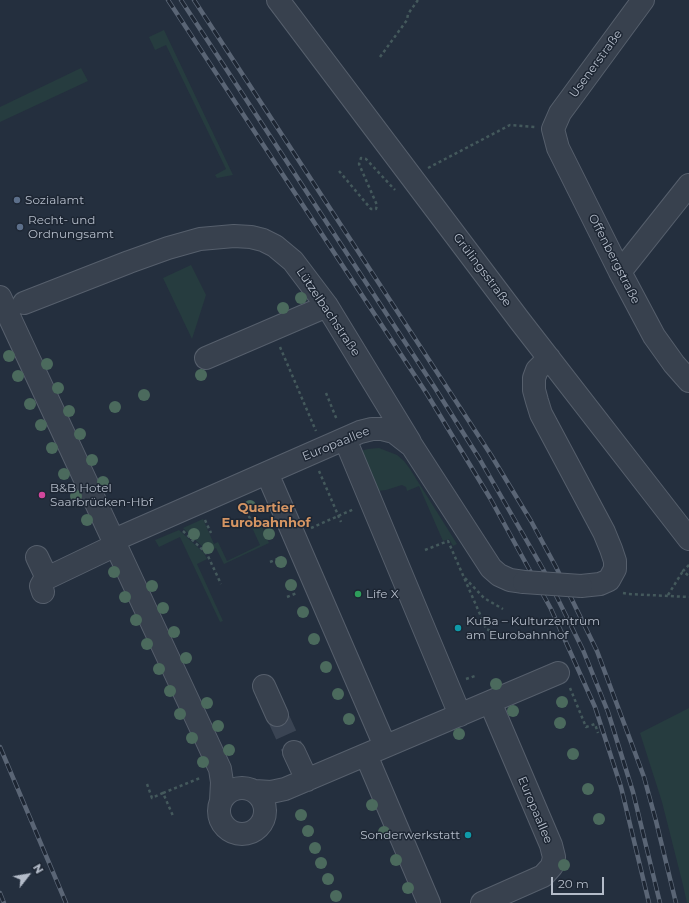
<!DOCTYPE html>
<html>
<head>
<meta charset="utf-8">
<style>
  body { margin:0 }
  #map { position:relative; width:689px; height:903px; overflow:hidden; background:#242f3e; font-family:Montserrat,sans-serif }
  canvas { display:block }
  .north { position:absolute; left:8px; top:855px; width:40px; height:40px; -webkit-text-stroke:3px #1d2633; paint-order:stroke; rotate:59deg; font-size:11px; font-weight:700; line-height:16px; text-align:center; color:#b4bcc9 }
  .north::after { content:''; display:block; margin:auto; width:14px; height:18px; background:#b4bcc9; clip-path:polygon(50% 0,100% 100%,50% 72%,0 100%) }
  .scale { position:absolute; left:551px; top:877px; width:53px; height:18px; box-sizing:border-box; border:2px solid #b4bcc9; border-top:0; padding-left:5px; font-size:12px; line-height:14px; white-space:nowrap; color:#b4bcc9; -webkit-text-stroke:3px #1d2633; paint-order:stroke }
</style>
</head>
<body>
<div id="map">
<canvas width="689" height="903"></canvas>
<div class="north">N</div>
<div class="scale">20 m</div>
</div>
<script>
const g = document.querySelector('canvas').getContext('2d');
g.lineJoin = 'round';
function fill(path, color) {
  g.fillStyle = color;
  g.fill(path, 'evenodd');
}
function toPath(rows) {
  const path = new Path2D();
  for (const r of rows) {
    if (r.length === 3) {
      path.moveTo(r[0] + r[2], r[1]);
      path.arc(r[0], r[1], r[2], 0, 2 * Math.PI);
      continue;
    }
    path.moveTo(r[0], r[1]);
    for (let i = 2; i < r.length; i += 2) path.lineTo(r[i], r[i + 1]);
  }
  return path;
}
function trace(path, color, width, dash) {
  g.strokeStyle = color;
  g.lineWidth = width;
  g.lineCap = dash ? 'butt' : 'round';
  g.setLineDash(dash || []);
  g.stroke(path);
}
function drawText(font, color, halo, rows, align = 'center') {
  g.font = font + ' Montserrat,sans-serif';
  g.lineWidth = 3;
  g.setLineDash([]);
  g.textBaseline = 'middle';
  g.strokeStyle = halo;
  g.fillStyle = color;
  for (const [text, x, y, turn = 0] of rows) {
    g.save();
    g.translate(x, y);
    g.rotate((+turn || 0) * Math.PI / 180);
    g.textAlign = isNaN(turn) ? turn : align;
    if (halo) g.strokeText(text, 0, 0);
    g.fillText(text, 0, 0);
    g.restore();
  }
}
fill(toPath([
  [164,30,233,175,217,178,215,175,226,169,166,45,155,50,149,37],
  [81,68,88,81,0,122,0,107],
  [191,265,206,295,192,339,163,278],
  [379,448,397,455,404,461,410,469,457,544,453,546,449,539,443,541,419,486,407,491,406,487,402,485,386,490,378,491,357,452,368,449],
  [203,519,214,544,218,542,227,561,260,545,250,523,259,519,269,543,224,564,216,548,208,552,183,528],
  [179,530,204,553,207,559,197,564,223,621,220,622,180,537,159,547,155,540],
  [689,708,689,903,687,903,683,885,662,802,640,733]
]), '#263c3f');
trace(toPath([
  [277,715,294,752]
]), '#3a4453', 22, [22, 11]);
const minor = toPath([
  [278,0,520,321,689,539],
  [643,0,560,113,553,129,558,148,620,272,654,336,674,364,689,381],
  [620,272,689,185],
  [0,297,220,769,222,782,221,801],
  [24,303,129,262,168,248,200,239,234,236,251,237,263,240,275,246,293,261,327,306,410,442],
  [206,358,327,306],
  [549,358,537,370,534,378,534,390,537,401,541,414,604,532,611,549,615,561,615,569,609,580,600,584,581,586],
  [345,439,460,715],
  [267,473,385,746],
  [114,540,360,432,372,429,382,429,394,432,412,446,491,568,499,575,510,580,524,582],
  [37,557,47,578],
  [43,592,41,586,45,579,116,545],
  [264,686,277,715],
  [294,752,307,780],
  [366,755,429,903],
  [242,811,23],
  [255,791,271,792,285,789,558,673],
  [482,903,543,876,552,866,554,857,551,845,490,702]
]);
trace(minor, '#565f6c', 24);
trace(toPath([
  [380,57,407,20,408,14,418,0],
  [428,168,510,125,535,127],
  [339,171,371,209,376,209,377,205,359,164,361,158,366,159,395,190],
  [280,347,316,431],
  [326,393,337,420],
  [319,471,341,522],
  [244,505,251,521],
  [205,520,211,533],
  [311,528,354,509],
  [183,531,207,554,221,584],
  [425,550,448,541,482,619,479,620],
  [270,562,282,557],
  [689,565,683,571,689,576],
  [465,578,484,598,503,609],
  [623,593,628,594,689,597],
  [668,595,683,571],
  [287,597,297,593],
  [482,619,486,629,506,637],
  [466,679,475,676,474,674],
  [570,688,586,727,595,724,598,733],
  [147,784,152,798,163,793,173,816],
  [163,793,200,778]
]), '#44595c', 2.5, [3, 3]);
trace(minor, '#38414e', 22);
const rail = toPath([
  [168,0,427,394,490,498,551,609,595,707,621,787,649,903],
  [181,0,435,388,479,458,543,569,583,650,608,712,633,792,660,903],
  [194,0,491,455,531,521,556,567,597,651,631,742,644,777,656,821,676,903],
  [0,747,66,903],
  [0,893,4,903]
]);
trace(rail, '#5a6575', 4.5);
trace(rail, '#1d2633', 3, [9]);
const minorBridge = toPath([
  [524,582,581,586]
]);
trace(minorBridge, '#565f6c', 24, []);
trace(minorBridge, '#38414e', 22);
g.fillStyle = '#4b6a5d';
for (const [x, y] of [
  [301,298],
  [283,308],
  [9,356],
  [47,364],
  [201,375],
  [18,376],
  [58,388],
  [144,395],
  [30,404],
  [115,407],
  [69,411],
  [41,425],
  [80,434],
  [52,448],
  [92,460],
  [64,474],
  [103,482],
  [76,496],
  [250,506],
  [87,520],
  [194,534],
  [269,534],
  [208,548],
  [281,562],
  [114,572],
  [291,585],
  [152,586],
  [125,597],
  [163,608],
  [303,612],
  [136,620],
  [174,632],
  [314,639],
  [147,644],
  [186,658],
  [326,667],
  [159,669],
  [496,684],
  [170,691],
  [338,694],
  [562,702],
  [207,703],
  [513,711],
  [180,714],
  [349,719],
  [560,723],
  [218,726],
  [459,734],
  [192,738],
  [229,750],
  [573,754],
  [203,762],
  [588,789],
  [372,805],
  [301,815],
  [599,819],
  [308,831],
  [384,832],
  [315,848],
  [396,860],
  [321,863],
  [564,865],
  [328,879],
  [408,888],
  [336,896]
]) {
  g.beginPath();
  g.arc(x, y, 6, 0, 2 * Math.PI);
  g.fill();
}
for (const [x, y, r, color] of [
  [17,200,4,"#5c6f8a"],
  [20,227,4,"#5c6f8a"],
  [42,495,4,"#d1479c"],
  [358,594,4,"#2e9e5b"],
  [458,628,4,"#0f9aa8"],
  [468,835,4,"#0f9aa8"]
]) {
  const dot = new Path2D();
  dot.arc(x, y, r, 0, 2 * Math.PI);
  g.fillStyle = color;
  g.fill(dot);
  trace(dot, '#1d2633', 1.5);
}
drawText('12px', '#b4bcc9', '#1d2633', [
  ["Usenerstraße",596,64,-54],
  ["Offenbergstraße",614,259,63],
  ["Grülingsstraße",482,270,53],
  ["Lützelbachstraße",328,312,56],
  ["Europaallee",336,444,-22],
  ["Europaallee",535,810,67]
]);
drawText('12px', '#b4bcc9', '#1d2633', [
  ["Sozialamt",25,200],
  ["Recht- und",28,220],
  ["Ordnungsamt",28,234],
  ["B&B Hotel",50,488],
  ["Saarbrücken-Hbf",50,502],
  ["Life X",366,594],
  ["KuBa – Kulturzentrum",466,621],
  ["am Eurobahnhof",466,635],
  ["Sonderwerkstatt",460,835,"right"]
], 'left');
drawText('bold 13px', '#d59563', '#1d2633', [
  ["Quartier",266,508],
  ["Eurobahnhof",266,523]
]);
</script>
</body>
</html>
